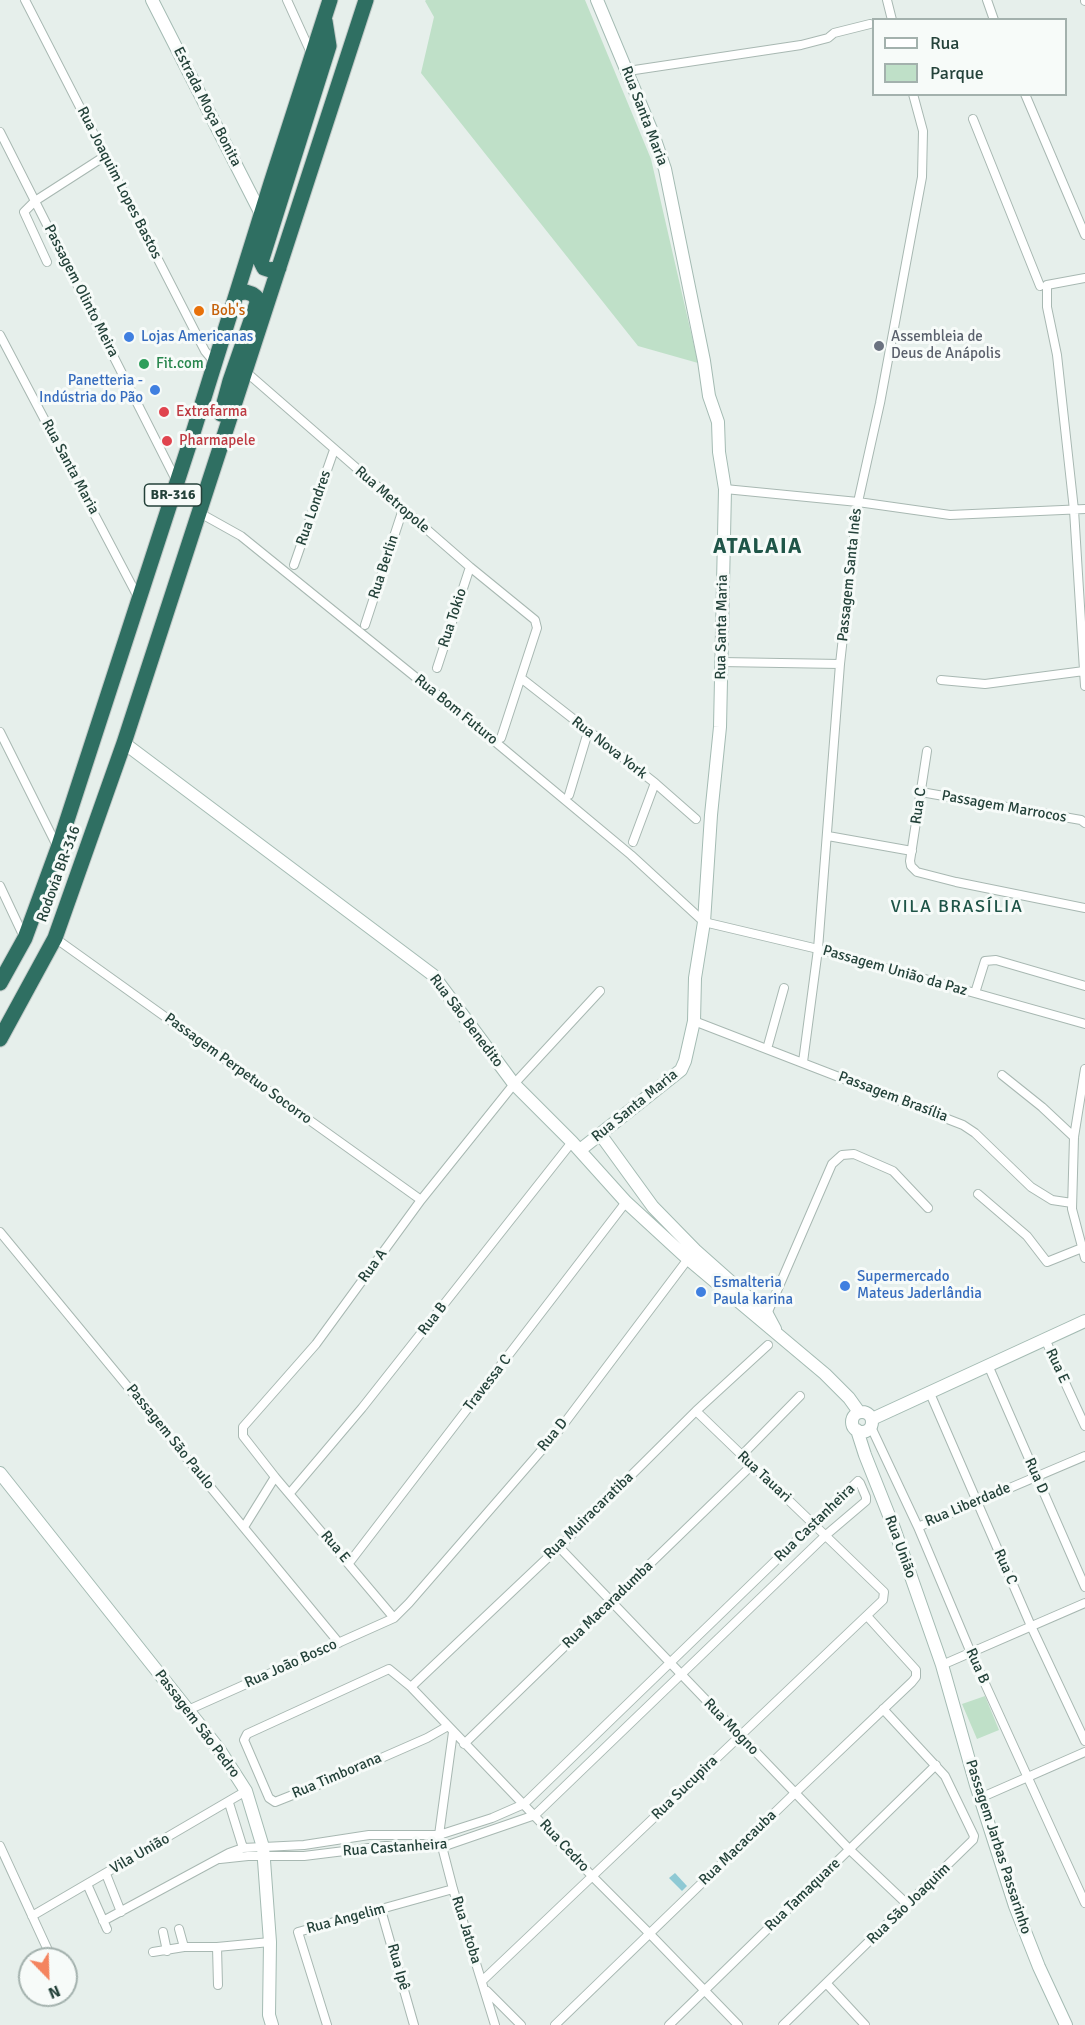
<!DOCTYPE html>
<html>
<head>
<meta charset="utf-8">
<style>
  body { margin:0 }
  #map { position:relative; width:1085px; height:2025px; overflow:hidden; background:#e6efeb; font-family:Signika,sans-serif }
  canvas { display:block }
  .legend { position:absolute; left:872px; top:18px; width:195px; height:78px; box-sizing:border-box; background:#f7fbf9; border:2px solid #a3b1ad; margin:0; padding:8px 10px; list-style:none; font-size:18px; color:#24423a }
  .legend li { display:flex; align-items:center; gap:12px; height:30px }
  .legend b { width:30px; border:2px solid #a3b1ad }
  .north { position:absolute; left:18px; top:1947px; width:60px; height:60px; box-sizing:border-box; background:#f7fbf9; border:2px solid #a3b1ad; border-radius:50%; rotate:157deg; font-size:16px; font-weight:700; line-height:24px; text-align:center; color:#24423a }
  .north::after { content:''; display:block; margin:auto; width:21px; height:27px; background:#f4845f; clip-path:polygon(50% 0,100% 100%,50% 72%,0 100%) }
</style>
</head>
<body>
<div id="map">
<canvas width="1085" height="2025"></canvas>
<ul class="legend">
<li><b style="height:8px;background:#fff"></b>Rua</li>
<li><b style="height:16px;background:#bfe0c8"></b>Parque</li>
</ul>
<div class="north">N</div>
</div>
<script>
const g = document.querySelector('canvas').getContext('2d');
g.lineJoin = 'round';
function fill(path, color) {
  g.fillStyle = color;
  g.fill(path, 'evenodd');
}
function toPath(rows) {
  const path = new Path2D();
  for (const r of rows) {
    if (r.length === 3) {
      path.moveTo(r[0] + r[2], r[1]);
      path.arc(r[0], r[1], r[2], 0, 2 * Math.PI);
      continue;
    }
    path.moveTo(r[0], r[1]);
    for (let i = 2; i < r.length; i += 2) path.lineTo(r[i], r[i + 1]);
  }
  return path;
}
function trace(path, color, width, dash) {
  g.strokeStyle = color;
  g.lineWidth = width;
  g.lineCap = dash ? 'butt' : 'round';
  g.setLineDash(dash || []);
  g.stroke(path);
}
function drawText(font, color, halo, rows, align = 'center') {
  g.font = font + ' Signika,sans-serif';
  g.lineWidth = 6;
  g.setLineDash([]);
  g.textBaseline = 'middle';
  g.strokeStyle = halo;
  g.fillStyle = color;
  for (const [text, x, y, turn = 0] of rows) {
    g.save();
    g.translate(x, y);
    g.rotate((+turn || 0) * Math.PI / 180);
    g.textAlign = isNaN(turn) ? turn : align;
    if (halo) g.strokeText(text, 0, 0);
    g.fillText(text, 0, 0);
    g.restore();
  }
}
fill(toPath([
  [426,0,585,0,651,159,698,363,638,346,421,73,434,17,425,1],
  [985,1696,999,1730,977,1739,962,1704]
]), '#bfe0c8');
fill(toPath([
  [675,1873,687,1886,682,1891,669,1878]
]), '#8ec9d4');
const street = toPath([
  [25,0,205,351,215,363],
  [287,0,312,55],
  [887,0,892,20],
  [987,0,994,20],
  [1085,0,1085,1],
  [628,71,801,45,828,38,834,33,870,24],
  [1025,94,1085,235],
  [973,119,1040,286],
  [0,132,177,482],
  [47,262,24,212,35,201,105,156],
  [1085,278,1047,285,1047,307,1057,355,1074,510,1085,686],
  [0,335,139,599],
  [245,371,470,567,535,620,537,628,501,738],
  [725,489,858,502,950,515,1085,509],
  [198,512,241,536,487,735,631,855,704,922,818,949,1085,1024],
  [294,565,334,450],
  [365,625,403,509],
  [721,662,840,664],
  [437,668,470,567],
  [521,678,655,783,696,819],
  [941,680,985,684,1084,671],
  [0,732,58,848],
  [927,751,910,861,911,866,917,872,956,882,1085,908],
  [921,792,1081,820,1085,823],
  [569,795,588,732],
  [828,836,912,851],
  [633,842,655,783],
  [0,886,24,937],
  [55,938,421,1200],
  [975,993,985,961,996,960,1085,986],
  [694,1021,963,1125,975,1133,1031,1187,1052,1200,1072,1203],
  [767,1049,784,988],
  [803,1062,818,949,840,664,858,502,880,403,922,177,923,131,913,94],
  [1085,1069,1074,1137,1072,1209,1085,1258],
  [1002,1075,1042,1107,1074,1137],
  [978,1194,1027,1236,1047,1262,1082,1248],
  [0,1232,339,1643],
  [767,1314,832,1164,842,1155,854,1154,893,1171,928,1208],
  [1045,1339,1085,1426],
  [988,1365,1085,1587],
  [929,1391,1031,1626,1085,1741],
  [871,1427,918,1527,971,1653,1085,1903],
  [741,1456,800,1396],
  [290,1493,362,1408,572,1142],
  [244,1527,275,1477],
  [918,1527,1085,1456],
  [559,1547,850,1850,907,1904],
  [349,1563,626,1202],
  [394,1618,275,1477,243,1436,243,1427,316,1344,421,1200,514,1084,600,991],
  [942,1665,1085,1603],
  [411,1687,559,1547,696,1411,768,1345],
  [188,1710,394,1618,409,1603,560,1429,688,1259],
  [448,1726,427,1738,338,1777,275,1802,269,1798,244,1740,247,1734,389,1669,411,1687,593,1877,649,1933,738,2025],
  [453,1732,439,1835,453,1889,495,2025],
  [464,1744,751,1466],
  [980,1798,1085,1752],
  [229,1803,243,1848],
  [0,1846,52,1959],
  [106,1874,121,1912],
  [87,1884,107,1929],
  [381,1910,414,2025],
  [32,1916,246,1791],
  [103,1921,229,1853,243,1848,304,1845,369,1835,439,1835,492,1818,524,1804,858,1481,860,1483,866,1497,866,1501,826,1535,535,1815,442,1847,385,1846,304,1856,248,1856,220,1859],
  [179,1929,184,1947],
  [163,1932,167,1951],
  [217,1947,218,1985],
  [153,1952,184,1947,217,1947,270,1942],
  [482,1981,883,1600,884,1592,696,1411],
  [827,1984,865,2025],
  [487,1991,521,2025],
  [327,2025,298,1932,453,1889],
  [555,2025,795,1793,912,1682,916,1677,916,1670,867,1616],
  [669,2025,936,1765],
  [783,2025,973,1840,974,1836,945,1776,883,1709]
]);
const secondary = toPath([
  [152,0,261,214],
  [124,743,433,975,514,1084,572,1142,626,1202,688,1259,825,1374,849,1398,859,1412],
  [600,1134,653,1207,695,1250,767,1314,775,1329],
  [580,1150,681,1070,685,1061,694,1021,695,978,704,922,711,815,720,727,725,489,719,452,718,422,709,396,704,361,665,169,653,134,597,0],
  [862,1422,10],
  [872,1419,1085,1321],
  [857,1430,865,1455,894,1528,942,1665,976,1785,1015,1906,1039,1967,1066,2025],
  [0,1473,219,1749,246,1791,263,1847,270,1942,269,2015,272,2025]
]);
const highway = toPath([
  [279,268,270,270,264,268,261,262,329,46,325,21],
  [221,414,230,381,257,303,256,297,252,294,246,292,237,293],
  [0,983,25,938,58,848,193,433,271,183,330,0],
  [0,1039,55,938,124,743,366,0]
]);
trace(street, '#a8b8b2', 10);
trace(secondary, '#a4bbb3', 14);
trace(highway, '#c2cac8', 17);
trace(street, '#fff', 8);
trace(secondary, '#fff', 12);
trace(highway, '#2f6f62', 15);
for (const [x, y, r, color] of [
  [199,311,6,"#e8710a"],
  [129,337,6,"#3f7fe0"],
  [879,346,6,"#6b7280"],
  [144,364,6,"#2e9e5b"],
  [155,390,6,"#3f7fe0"],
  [164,412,6,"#e0444e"],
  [167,441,6,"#e0444e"],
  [845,1286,6,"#3f7fe0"],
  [701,1292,6,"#3f7fe0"]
]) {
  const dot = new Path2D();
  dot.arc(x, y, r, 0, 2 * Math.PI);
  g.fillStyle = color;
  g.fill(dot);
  trace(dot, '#f7fbf9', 2);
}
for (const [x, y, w] of [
  [173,495,57]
]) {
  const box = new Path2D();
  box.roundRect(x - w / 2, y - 11, w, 22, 4.5);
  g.fillStyle = '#f7fbf9';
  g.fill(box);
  trace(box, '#24423a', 1.5);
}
drawText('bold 14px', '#24423a', null, [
  ["BR-316",173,495]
]);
drawText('15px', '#24423a', '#f7fbf9', [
  ["Estrada Moça Bonita",207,107,63],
  ["Rua Santa Maria",644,116,69],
  ["Rua Joaquim Lopes Bastos",119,183,63],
  ["Passagem Olinto Meira",81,291,63],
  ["Rua Santa Maria",70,467,62],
  ["Rua Metropole",392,500,41],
  ["Rua Londres",314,508,-71],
  ["Rua Berlin",384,567,-72],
  ["Passagem Santa Inês",850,575,-84],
  ["Rua Tokio",453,618,-72],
  ["Rua Santa Maria",722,627,-89],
  ["Rua Bom Futuro",456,710,39],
  ["Rua Nova York",609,748,38],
  ["Rua C",919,806,-82],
  ["Passagem Marrocos",1004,807,10],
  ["Rodovia BR-316",59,874,-70],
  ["Passagem União da Paz",895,971,16],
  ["Rua São Benedito",466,1021,53],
  ["Passagem Perpetuo Socorro",238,1069,36],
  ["Passagem Brasília",893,1097,21],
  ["Rua Santa Maria",635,1106,-39],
  ["Rua A",373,1266,-54],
  ["Rua B",433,1319,-52],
  ["Rua E",1057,1366,65],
  ["Travessa C",488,1383,-52],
  ["Rua D",553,1435,-50],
  ["Passagem São Paulo",170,1437,51],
  ["Rua D",1036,1476,66],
  ["Rua Tauari",764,1477,43],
  ["Rua Liberdade",968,1505,-23],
  ["Rua Muiracaratiba",589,1516,-44],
  ["Rua Castanheira",815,1523,-44],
  ["Rua E",335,1547,50],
  ["Rua União",900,1547,70],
  ["Rua C",1005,1567,66],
  ["Rua Macaradumba",608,1605,-44],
  ["Rua João Bosco",291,1664,-24],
  ["Rua B",977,1666,66],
  ["Passagem São Pedro",197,1724,53],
  ["Rua Mogno",731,1727,46],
  ["Rua Timborana",337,1776,-23],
  ["Rua Sucupira",685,1788,-44],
  ["Rua Cedro",564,1846,47],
  ["Passagem Jarbas Passarinho",998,1847,72],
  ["Rua Castanheira",395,1848,-4],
  ["Rua Macacauba",738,1848,-44],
  ["Vila União",140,1854,-30],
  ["Rua Tamaquare",803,1895,-44],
  ["Rua São Joaquim",909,1904,-44],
  ["Rua Angelim",346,1919,-15],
  ["Rua Jatoba",466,1930,73],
  ["Rua Ipê",398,1967,74]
]);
drawText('15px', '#c56008', '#f7fbf9', [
  ["Bob's",211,311]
], 'left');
drawText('15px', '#366cbe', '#f7fbf9', [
  ["Lojas Americanas",141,337],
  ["Panetteria -",143,381,"right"],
  ["Indústria do Pão",143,398,"right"],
  ["Supermercado",857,1277],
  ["Mateus Jaderlândia",857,1294],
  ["Esmalteria",713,1283],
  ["Paula karina",713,1300]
], 'left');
drawText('15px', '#5b616d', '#f7fbf9', [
  ["Assembleia de",891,337],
  ["Deus de Anápolis",891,354]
], 'left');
drawText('15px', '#27864d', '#f7fbf9', [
  ["Fit.com",156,364]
], 'left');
drawText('15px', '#be3a42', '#f7fbf9', [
  ["Extrafarma",176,412],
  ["Pharmapele",179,441]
], 'left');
g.letterSpacing = '1.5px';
drawText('18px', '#1f5548', '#f7fbf9', [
  ["VILA BRASÍLIA",957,907]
]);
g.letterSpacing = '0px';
g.letterSpacing = '1.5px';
drawText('bold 21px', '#1f5548', '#f7fbf9', [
  ["ATALAIA",758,547]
]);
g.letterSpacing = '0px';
</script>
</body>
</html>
